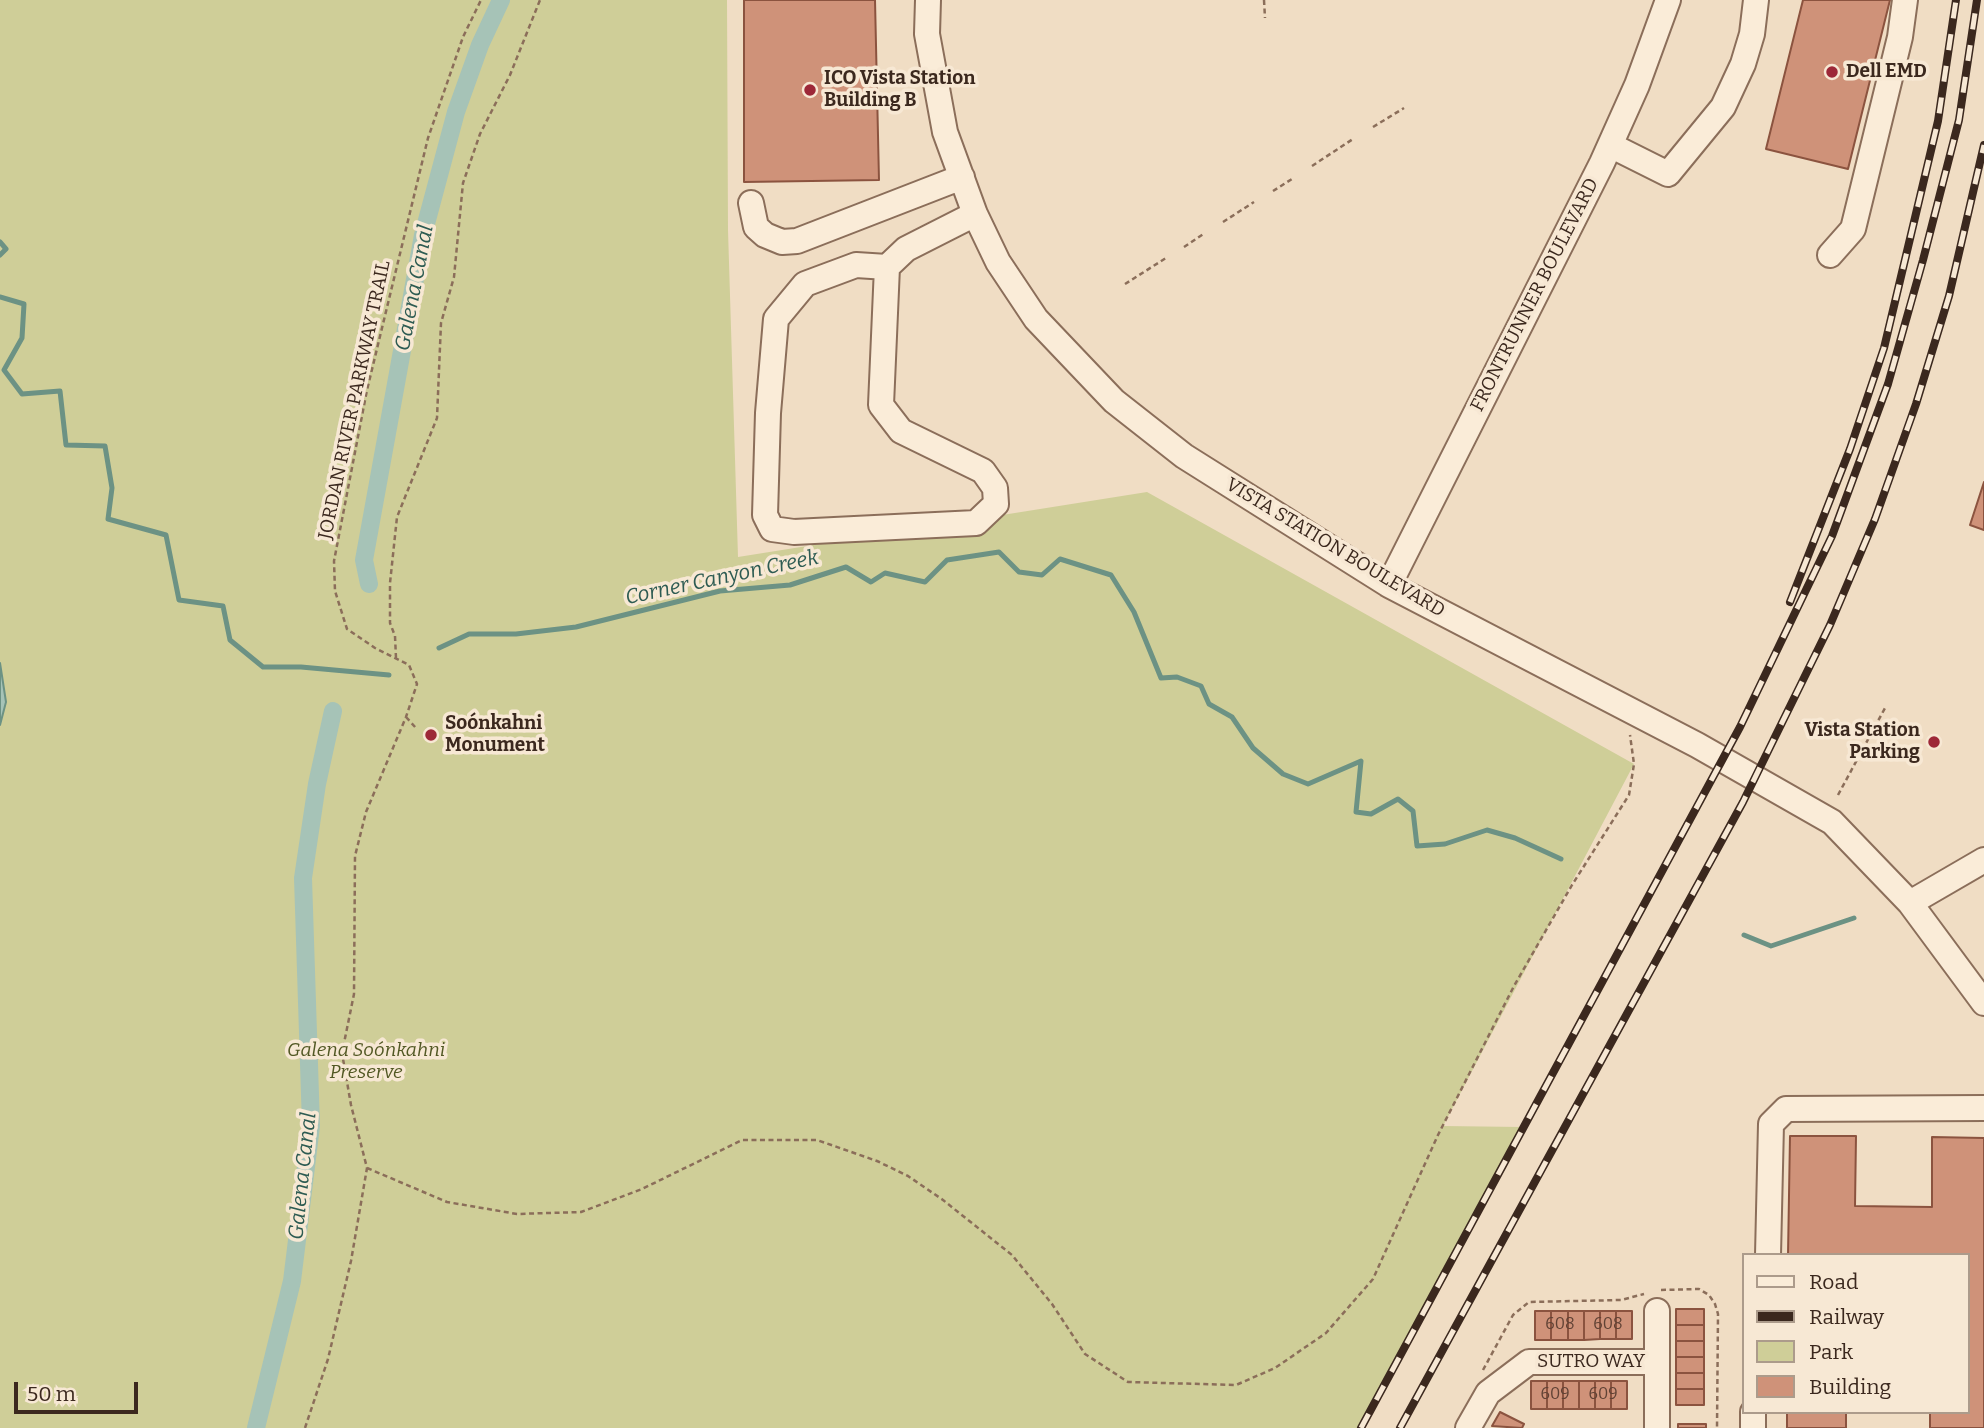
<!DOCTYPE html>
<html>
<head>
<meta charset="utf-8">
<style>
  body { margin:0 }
  #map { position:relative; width:1984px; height:1428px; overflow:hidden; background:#f0ddc4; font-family:Bitter,serif }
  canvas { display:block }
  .legend { position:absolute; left:1742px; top:1253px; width:228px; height:161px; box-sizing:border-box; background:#f7e8d4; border:2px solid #ac9b8b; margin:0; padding:9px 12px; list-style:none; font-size:21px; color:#3b281e }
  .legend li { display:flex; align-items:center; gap:14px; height:35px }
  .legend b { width:35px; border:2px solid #ac9b8b }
  .scale { position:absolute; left:14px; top:1382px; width:124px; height:32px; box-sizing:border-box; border:4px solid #3b281e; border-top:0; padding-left:9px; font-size:21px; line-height:24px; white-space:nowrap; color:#3b281e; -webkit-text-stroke:5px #f7e8d4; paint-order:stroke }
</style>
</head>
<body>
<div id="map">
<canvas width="1984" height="1428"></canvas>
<ul class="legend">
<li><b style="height:9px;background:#faecd8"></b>Road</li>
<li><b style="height:9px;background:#3b281e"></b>Railway</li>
<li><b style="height:19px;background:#cfce98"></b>Park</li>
<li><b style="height:19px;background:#cf9279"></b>Building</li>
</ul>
<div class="scale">50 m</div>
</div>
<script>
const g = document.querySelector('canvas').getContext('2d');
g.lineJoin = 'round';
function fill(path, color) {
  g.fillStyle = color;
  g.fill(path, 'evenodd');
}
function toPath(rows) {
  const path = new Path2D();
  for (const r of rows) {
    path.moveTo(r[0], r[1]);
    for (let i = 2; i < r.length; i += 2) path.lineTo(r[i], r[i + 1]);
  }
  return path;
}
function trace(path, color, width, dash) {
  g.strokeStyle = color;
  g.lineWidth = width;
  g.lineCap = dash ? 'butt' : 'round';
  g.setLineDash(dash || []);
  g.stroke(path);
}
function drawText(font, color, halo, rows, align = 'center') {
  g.font = font + ' Bitter,serif';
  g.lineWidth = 7;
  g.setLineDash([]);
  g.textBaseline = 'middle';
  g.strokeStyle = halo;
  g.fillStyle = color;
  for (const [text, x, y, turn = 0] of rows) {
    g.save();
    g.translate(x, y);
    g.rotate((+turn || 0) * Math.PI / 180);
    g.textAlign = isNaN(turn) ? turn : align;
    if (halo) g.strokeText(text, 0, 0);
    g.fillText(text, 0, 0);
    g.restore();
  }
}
fill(toPath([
  [0,0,727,0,728,230,738,557,1147,492,1634,764,1443,1126,1522,1127,1358,1428,0,1428]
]), '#cfce98');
const water = toPath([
  [0,663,6,702,0,725,0,663]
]);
fill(water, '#a6c3b7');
trace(water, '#6c9284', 2);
trace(toPath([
  [0,242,6,249,0,255],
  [0,297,24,304,22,338,4,370,22,394,60,391,66,445,105,446,112,488,108,519,166,535,179,600,223,606,230,640,263,667,301,667,389,675],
  [439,648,469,634,516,634,576,627,720,591,790,585,846,567,871,582,885,573,925,582,947,560,999,552,1019,572,1042,575,1060,559,1111,575,1134,612,1161,678,1177,677,1201,686,1209,704,1232,717,1253,748,1283,774,1308,784,1361,761,1356,812,1371,814,1398,799,1413,811,1417,846,1445,844,1487,830,1515,838,1561,859],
  [1744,935,1771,946,1854,918]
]), '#6c9284', 5);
trace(toPath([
  [369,584,364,560,423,235,456,112,480,45,501,0],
  [256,1428,292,1281,311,1126,303,878,317,784,333,711]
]), '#a6c3b7', 18);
const building = toPath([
  [744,0,875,0,879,180,744,182,744,0],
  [1803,0,1890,0,1848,169,1766,149,1803,0],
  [1984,482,1984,530,1970,525,1984,482],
  [1790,1136,1856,1136,1855,1206,1932,1207,1932,1137,1984,1138,1984,1428,1930,1428,1930,1412,1968,1412,1968,1255,1788,1255,1790,1136],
  [1676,1309,1704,1309,1704,1325,1676,1325,1676,1309],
  [1535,1311,1551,1311,1551,1340,1535,1340,1535,1311],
  [1551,1311,1568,1311,1568,1340,1551,1340,1551,1311],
  [1568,1311,1584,1311,1584,1340,1568,1340,1568,1311],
  [1584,1311,1600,1311,1600,1339,1584,1340,1584,1311],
  [1600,1311,1616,1311,1616,1339,1600,1339,1600,1311],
  [1616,1311,1632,1311,1632,1339,1616,1339,1616,1311],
  [1676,1325,1704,1325,1704,1341,1676,1341,1676,1325],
  [1676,1341,1704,1341,1704,1357,1676,1357,1676,1341],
  [1676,1357,1704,1357,1704,1373,1676,1373,1676,1357],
  [1676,1373,1704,1373,1704,1389,1676,1389,1676,1373],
  [1531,1381,1547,1381,1547,1409,1531,1409,1531,1381],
  [1547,1381,1563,1381,1563,1409,1547,1409,1547,1381],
  [1563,1381,1579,1381,1579,1409,1563,1409,1563,1381],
  [1579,1381,1595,1381,1595,1409,1579,1409,1579,1381],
  [1595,1381,1611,1381,1611,1409,1595,1409,1595,1381],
  [1611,1381,1627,1381,1627,1409,1611,1409,1611,1381],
  [1676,1389,1704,1389,1704,1405,1676,1405,1676,1389],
  [1500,1412,1524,1424,1522,1428,1492,1426,1500,1412],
  [1787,1412,1846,1412,1846,1428,1787,1428,1787,1412],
  [1678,1424,1706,1424,1706,1428,1678,1428,1678,1424]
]);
fill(building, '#cf9279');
trace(building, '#8b533f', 2);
const minor = toPath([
  [928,0,927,34,945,132,975,214,998,262,1036,319,1114,401,1184,456,1389,585,1697,745,1832,822,1910,903,1984,1003],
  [1610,145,1668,174,1723,107,1743,64,1752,34,1756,0],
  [751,203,756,227,765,235,782,242,797,241,962,177],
  [1830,255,1853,229,1900,37,1905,0],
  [887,267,881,405,901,431,983,471,995,488,996,504,976,523,794,532,772,529,765,515,768,413,776,319,805,284,856,265,887,267,906,249,975,214],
  [1389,585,1602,163,1637,85,1668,0],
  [1910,903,1984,860],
  [1768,1255,1771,1124,1786,1109,1984,1108],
  [1657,1311,1657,1428],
  [1753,1412,1753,1428],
  [1468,1428,1488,1393,1529,1362,1657,1362]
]);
trace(minor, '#8b6e5a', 28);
trace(toPath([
  [1264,0,1265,18],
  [1373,127,1404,108],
  [1312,166,1353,139],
  [1273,191,1292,179],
  [1223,222,1254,202],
  [1184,247,1205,233],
  [1125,284,1166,258],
  [396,658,395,636,390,623,390,583,397,517,437,418,441,323,454,277,463,183,480,134,510,75,540,0],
  [406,717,416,728],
  [1838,795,1885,708],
  [367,1168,447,1202,517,1214,581,1212,642,1189,742,1140,817,1140,877,1161,908,1176,943,1200,1012,1255,1052,1304,1085,1354,1128,1382,1236,1385,1275,1368,1326,1333,1373,1279,1438,1135,1514,986,1572,885,1629,795,1634,764,1630,735],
  [1661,1290,1699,1289,1709,1295,1715,1304,1718,1314,1717,1428],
  [1483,1370,1513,1315,1529,1302,1621,1300,1644,1294],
  [305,1428,328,1359,351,1261,367,1168,351,1105,342,1053,354,994,355,856,366,812,406,717,417,684,409,665,375,648,347,629,335,591,334,561,367,390,428,138,463,37,481,0]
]), '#8b6e5a', 2.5, [5, 3.5]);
trace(minor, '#faecd8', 24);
const rail = toPath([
  [1790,602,1850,449,1884,348,1938,121,1956,0],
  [1361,1428,1740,727,1832,536,1888,384,1923,260,1959,120,1977,0],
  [1400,1428,1743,802,1830,625,1875,519,1916,404,1949,296,1984,145]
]);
trace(rail, '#3b281e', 8);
trace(rail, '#f7e8d4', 5, [16]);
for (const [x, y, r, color] of [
  [1832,72,7,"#9d2838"],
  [810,90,7,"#9d2838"],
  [431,735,7,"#9d2838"],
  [1934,742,7,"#9d2838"]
]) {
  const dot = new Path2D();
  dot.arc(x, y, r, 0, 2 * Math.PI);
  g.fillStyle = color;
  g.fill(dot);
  trace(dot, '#f7e8d4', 2.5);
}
drawText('16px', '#604235', null, [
  ["608",1560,1325],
  ["608",1608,1325],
  ["609",1555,1395],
  ["609",1603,1395]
]);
drawText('bold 19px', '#3b281e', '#f7e8d4', [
  ["Dell EMD",1846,72],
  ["ICO Vista Station",824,79],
  ["Building B",824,101],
  ["Soónkahni",445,724],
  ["Monument",445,746],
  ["Vista Station",1920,731,"right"],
  ["Parking",1920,753,"right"]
], 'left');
drawText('19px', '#3b281e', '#f7e8d4', [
  ["FRONTRUNNER BOULEVARD",1535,295,-63],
  ["JORDAN RIVER PARKWAY TRAIL",355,400,-78],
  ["VISTA STATION BOULEVARD",1335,548,31],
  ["SUTRO WAY",1591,1362]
]);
drawText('italic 19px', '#525824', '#f7e8d4', [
  ["Galena Soónkahni",366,1051],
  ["Preserve",366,1073]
]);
drawText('italic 21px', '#2d5b52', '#f7e8d4', [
  ["Galena Canal",415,288,-79],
  ["Corner Canyon Creek",722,578,-12],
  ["Galena Canal",303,1176,-84]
]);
</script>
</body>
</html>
